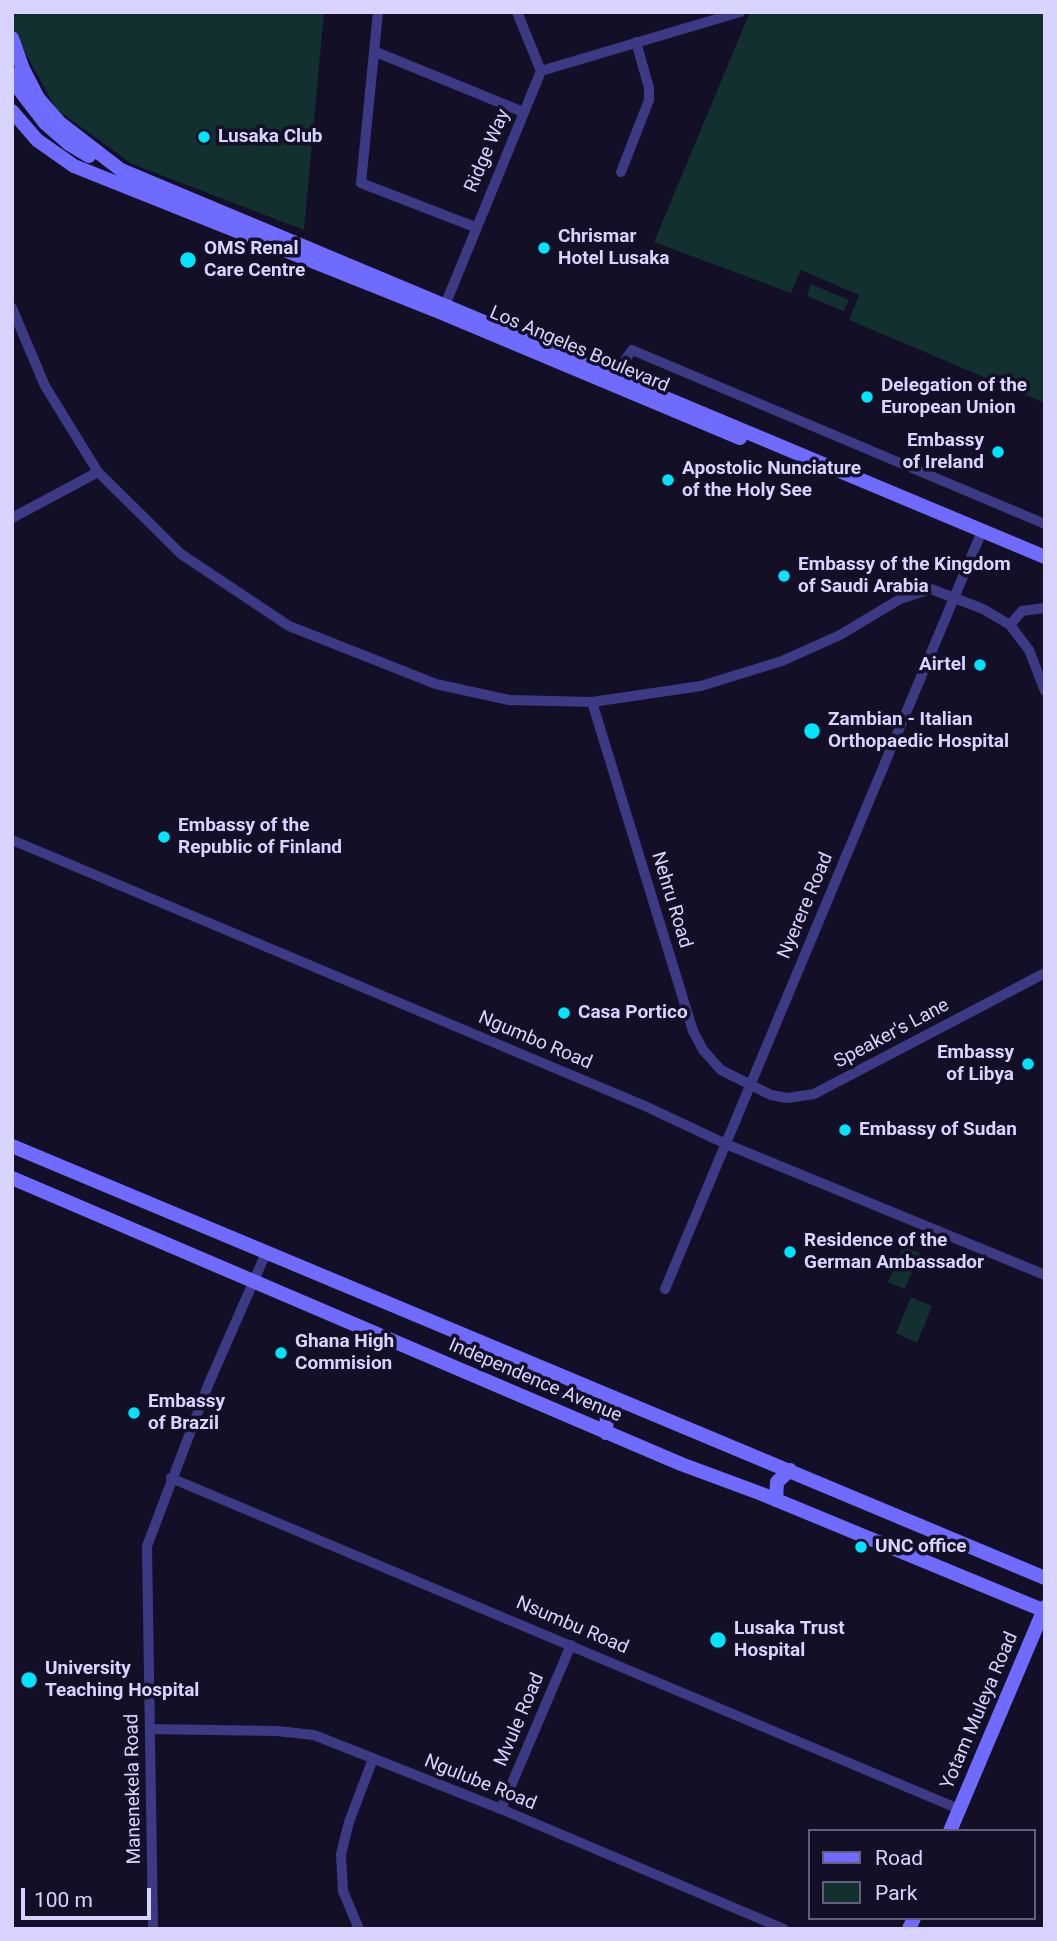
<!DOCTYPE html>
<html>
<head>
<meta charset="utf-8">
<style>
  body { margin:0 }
  #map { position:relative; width:1057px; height:1941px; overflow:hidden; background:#130f26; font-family:Roboto,sans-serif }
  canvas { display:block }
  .frame { position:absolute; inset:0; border:14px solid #d9d4ff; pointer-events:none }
  .legend { position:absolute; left:808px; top:1829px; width:228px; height:91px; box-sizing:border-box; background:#130f26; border:2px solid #625e7d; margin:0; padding:9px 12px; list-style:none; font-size:21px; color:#d9d4ff }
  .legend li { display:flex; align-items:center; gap:14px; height:35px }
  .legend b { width:35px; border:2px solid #625e7d }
  .scale { position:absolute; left:21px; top:1888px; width:130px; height:32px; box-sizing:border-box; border:4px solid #d9d4ff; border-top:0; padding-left:9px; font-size:21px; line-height:24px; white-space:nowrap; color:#d9d4ff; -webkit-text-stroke:5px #130f26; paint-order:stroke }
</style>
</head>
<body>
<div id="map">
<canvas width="1057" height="1941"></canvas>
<div class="frame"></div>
<ul class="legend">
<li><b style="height:9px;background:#6f6bff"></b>Road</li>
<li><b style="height:19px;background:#12302f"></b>Park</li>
</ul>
<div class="scale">100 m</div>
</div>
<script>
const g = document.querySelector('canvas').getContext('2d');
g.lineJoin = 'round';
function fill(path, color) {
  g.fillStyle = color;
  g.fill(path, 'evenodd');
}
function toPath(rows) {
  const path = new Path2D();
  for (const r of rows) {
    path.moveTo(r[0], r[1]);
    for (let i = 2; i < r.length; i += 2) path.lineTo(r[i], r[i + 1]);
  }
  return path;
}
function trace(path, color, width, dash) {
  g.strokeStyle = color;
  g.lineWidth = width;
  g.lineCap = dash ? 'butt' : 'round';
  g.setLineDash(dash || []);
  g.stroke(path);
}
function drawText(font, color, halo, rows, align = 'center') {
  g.font = font + ' Roboto,sans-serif';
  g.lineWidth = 7;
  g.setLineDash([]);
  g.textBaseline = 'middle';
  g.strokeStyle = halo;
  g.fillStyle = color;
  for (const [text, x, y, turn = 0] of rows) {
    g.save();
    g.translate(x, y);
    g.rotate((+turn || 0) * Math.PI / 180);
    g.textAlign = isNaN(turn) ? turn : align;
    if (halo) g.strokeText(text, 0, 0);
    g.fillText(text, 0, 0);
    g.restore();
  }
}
fill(toPath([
  [12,12,324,12,304,230,132,164,56,109,13,30],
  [750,12,1045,12,1045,403,849,320,859,295,801,270,791,293,654,242],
  [811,284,849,300,844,311,807,296],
  [903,1247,920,1253,905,1289,888,1282],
  [911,1297,932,1306,917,1343,896,1333]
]), '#12302f');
trace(toPath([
  [378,12,361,183,475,227],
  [376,52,523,112],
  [541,71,740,12],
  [621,172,649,100,649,88,636,42],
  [12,308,45,386,98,472,181,554,289,626,436,684,509,700,592,702,701,686,782,661,840,635,900,599,931,589,983,609,1010,625,1029,650,1045,691],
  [443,310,541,71,517,12],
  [615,375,632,350,1045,524],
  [12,518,98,472],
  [1010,625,1022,611,1045,608],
  [592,702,693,1031,703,1050,721,1070,771,1095,787,1098,814,1094,1045,973],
  [12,840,645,1106,726,1144,1045,1275],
  [665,1289,982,531],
  [171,1478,959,1809],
  [150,1729,277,1731,314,1735,501,1809,784,1929],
  [501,1809,571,1645],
  [153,1929,147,1546,209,1383,266,1253],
  [359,1929,343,1891,341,1854,349,1822,373,1759]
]), '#3d3a85', 10);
trace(toPath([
  [12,38,23,69,38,98,60,123,121,170,1045,557],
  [12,74,18,88,45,123,69,144,89,156],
  [12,111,37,140,74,166,442,313,740,438],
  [12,1146,1045,1578],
  [12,1178,681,1464,762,1494,1045,1611],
  [606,1433,607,1414,621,1402],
  [776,1500,777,1482,790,1470],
  [950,1831,1045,1607],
  [909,1929,914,1918]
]), '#6f6bff', 14);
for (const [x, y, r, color] of [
  [204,137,7,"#00e5ff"],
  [544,248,7,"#00e5ff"],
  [188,260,9,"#00e5ff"],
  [867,397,7,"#00e5ff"],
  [998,452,7,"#00e5ff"],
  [668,480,7,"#00e5ff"],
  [784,576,7,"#00e5ff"],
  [980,665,7,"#00e5ff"],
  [812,731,9,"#00e5ff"],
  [164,837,7,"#00e5ff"],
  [564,1013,7,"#00e5ff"],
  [1028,1064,7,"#00e5ff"],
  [845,1130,7,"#00e5ff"],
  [790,1252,7,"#00e5ff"],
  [281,1353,7,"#00e5ff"],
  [134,1413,7,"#00e5ff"],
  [861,1547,7,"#00e5ff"],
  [718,1640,9,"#00e5ff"],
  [29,1680,9,"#00e5ff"]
]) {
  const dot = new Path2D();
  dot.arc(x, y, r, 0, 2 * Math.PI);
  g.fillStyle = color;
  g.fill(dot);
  trace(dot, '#130f26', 2.5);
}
drawText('bold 19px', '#d9d4ff', '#130f26', [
  ["Lusaka Club",218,137],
  ["Chrismar",558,237],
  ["Hotel Lusaka",558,259],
  ["OMS Renal",204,249],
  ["Care Centre",204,271],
  ["Delegation of the",881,386],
  ["European Union",881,408],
  ["Embassy",984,441,"right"],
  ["of Ireland",984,463,"right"],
  ["Apostolic Nunciature",682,469],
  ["of the Holy See",682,491],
  ["Embassy of the Kingdom",798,565],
  ["of Saudi Arabia",798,587],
  ["Airtel",966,665,"right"],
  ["Zambian - Italian",828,720],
  ["Orthopaedic Hospital",828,742],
  ["Embassy of the",178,826],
  ["Republic of Finland",178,848],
  ["Casa Portico",578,1013],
  ["Embassy",1014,1053,"right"],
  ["of Libya",1014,1075,"right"],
  ["Embassy of Sudan",859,1130],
  ["Residence of the",804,1241],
  ["German Ambassador",804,1263],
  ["Ghana High",295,1342],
  ["Commision",295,1364],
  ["Embassy",148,1402],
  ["of Brazil",148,1424],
  ["UNC office",875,1547],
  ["Lusaka Trust",734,1629],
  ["Hospital",734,1651],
  ["University",45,1669],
  ["Teaching Hospital",45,1691]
], 'left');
drawText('19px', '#d9d4ff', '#130f26', [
  ["Ridge Way",488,151,-67],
  ["Los Angeles Boulevard",579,350,23],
  ["Nehru Road",671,900,73],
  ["Nyerere Road",806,906,-67],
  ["Speaker's Lane",892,1034,-28],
  ["Ngumbo Road",535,1041,23],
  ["Independence Avenue",535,1381,23],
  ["Nsumbu Road",572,1626,23],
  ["Yotam Muleya Road",980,1711,-67],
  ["Mvule Road",520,1720,-67],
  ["Ngulube Road",480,1783,22],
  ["Manenekela Road",134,1789,-91]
]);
</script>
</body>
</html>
